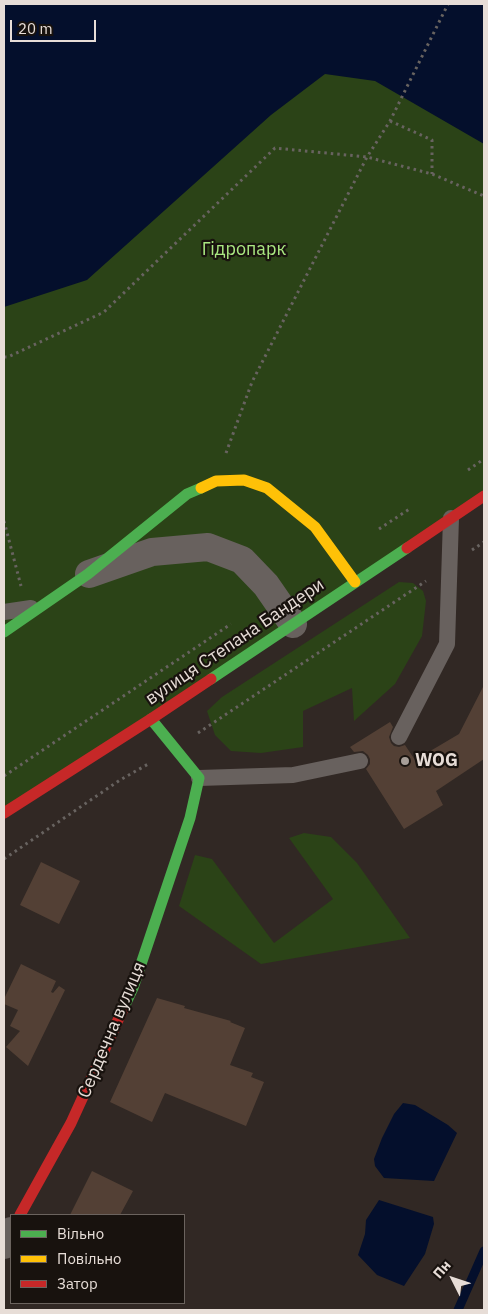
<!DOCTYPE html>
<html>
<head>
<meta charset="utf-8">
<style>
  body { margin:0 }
  #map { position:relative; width:488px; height:1314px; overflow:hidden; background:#312824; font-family:"IBM Plex Sans",sans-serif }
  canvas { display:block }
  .frame { position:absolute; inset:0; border:5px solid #e7ddd7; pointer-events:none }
  .legend { position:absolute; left:10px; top:1214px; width:175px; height:90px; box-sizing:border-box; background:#18120e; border:1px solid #6b635e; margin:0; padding:6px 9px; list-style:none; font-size:15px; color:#e7ddd7 }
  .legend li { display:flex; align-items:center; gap:10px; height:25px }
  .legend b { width:25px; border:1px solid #6b635e }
  .north { position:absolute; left:428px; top:1254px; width:50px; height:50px; -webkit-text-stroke:4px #18120e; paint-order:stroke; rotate:311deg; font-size:14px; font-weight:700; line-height:20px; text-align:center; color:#e7ddd7 }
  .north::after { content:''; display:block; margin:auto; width:18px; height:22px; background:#e7ddd7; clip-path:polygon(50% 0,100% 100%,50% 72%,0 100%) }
  .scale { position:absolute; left:10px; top:20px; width:86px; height:22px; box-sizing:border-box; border:2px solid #e7ddd7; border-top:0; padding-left:6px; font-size:15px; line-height:18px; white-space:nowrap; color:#e7ddd7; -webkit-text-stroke:4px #18120e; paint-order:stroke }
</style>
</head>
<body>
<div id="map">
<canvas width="488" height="1314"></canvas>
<div class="frame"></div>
<ul class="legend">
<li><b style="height:6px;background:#4caf50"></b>Вільно</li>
<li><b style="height:6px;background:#ffc107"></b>Повільно</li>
<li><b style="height:6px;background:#c62828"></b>Затор</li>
</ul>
<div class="north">Пн</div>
<div class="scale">20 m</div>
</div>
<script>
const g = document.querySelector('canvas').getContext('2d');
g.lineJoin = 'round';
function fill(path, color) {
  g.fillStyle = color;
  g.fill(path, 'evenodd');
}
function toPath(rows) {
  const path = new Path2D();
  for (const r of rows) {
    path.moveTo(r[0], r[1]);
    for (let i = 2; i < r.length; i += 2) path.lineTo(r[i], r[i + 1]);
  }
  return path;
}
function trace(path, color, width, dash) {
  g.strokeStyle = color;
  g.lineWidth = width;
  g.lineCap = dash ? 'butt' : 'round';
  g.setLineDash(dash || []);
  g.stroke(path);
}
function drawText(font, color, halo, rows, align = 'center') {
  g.font = font + ' "IBM Plex Sans",sans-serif';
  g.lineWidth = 4.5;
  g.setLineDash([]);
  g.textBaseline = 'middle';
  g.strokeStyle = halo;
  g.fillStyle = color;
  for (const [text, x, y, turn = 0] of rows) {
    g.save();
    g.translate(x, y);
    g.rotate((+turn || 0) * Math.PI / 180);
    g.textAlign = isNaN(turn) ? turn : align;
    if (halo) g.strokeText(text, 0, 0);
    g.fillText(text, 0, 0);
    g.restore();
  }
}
fill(toPath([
  [4,4,484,4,484,496,4,813],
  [399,582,413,583,423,591,426,601,422,636,395,684,354,721,352,688,303,711,303,747,261,753,231,751,215,735,207,711,222,697],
  [304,833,331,837,357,863,410,938,261,964,179,906,195,855,212,859,274,943,333,899,289,838]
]), '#2b4317');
fill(toPath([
  [4,4,479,4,484,5,484,144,375,81,325,74,271,115,87,280,4,307],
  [403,1103,415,1105,448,1125,457,1133,434,1181,384,1178,375,1166,374,1159,382,1138,394,1114],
  [379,1200,433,1217,434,1224,425,1254,404,1286,377,1275,358,1255,365,1234,366,1220]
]), '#040f2c');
trace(toPath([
  [458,1310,484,1251]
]), '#040f2c', 9);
fill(toPath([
  [484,685,484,759,436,791,443,805,404,829,366,769,370,764,370,759,368,755,363,751,354,752,350,747,390,722,393,727,389,737,391,743,394,746,399,747,405,745,415,760,459,734],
  [41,862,80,881,59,924,20,905],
  [21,964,56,981,51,992,53,993,59,986,65,990,28,1066,6,1047,20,1031,10,1026,18,1010,4,1004,4,999],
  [157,998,185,1006,184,1008,231,1021,230,1022,245,1028,230,1065,253,1073,251,1077,264,1082,246,1126,165,1093,152,1122,110,1102],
  [92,1171,133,1191,120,1215,70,1215]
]), '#534035');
trace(toPath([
  [390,121,432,140,432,174],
  [4,357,8,357,104,312,275,148,367,157,432,174,484,196],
  [226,453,252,382,367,157,390,121,448,4],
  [468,470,484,459],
  [4,521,21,586],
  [379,529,411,508],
  [472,550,484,542],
  [198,733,426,581],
  [4,776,231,624],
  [4,859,120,780,150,763]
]), '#686360', 3, [2.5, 4]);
trace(toPath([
  [4,612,31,608],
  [399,737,447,644,451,518],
  [199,778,293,775,360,761]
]), '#68615e', 16);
trace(toPath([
  [89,574,152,552,208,547,242,560,266,585,293,624],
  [4,1245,11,1231]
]), '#68615e', 28);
trace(toPath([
  [4,632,88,574,187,494,201,488],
  [211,679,407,548],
  [124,1007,133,988,190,818,199,778,151,719]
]), '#4caf50', 11);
trace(toPath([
  [201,488,216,481,244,480,267,488,315,527,355,582]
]), '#ffc107', 11);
trace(toPath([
  [407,548,484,496],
  [4,813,151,719,211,679],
  [20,1215,71,1123,124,1007]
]), '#c62828', 11);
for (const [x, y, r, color] of [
  [405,761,5,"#a79e98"]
]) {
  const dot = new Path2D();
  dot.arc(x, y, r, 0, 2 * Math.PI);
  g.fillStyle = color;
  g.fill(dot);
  trace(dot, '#18120e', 2);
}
drawText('18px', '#a9e781', '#18120e', [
  ["Гідропарк",244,250]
]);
drawText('18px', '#e7ddd7', '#18120e', [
  ["вулиця Степана Бандери",235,642,-34],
  ["Сердечна вулиця",112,1030,-67]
]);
drawText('bold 18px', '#e7ddd7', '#18120e', [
  ["WOG",415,761]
], 'left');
</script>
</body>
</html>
